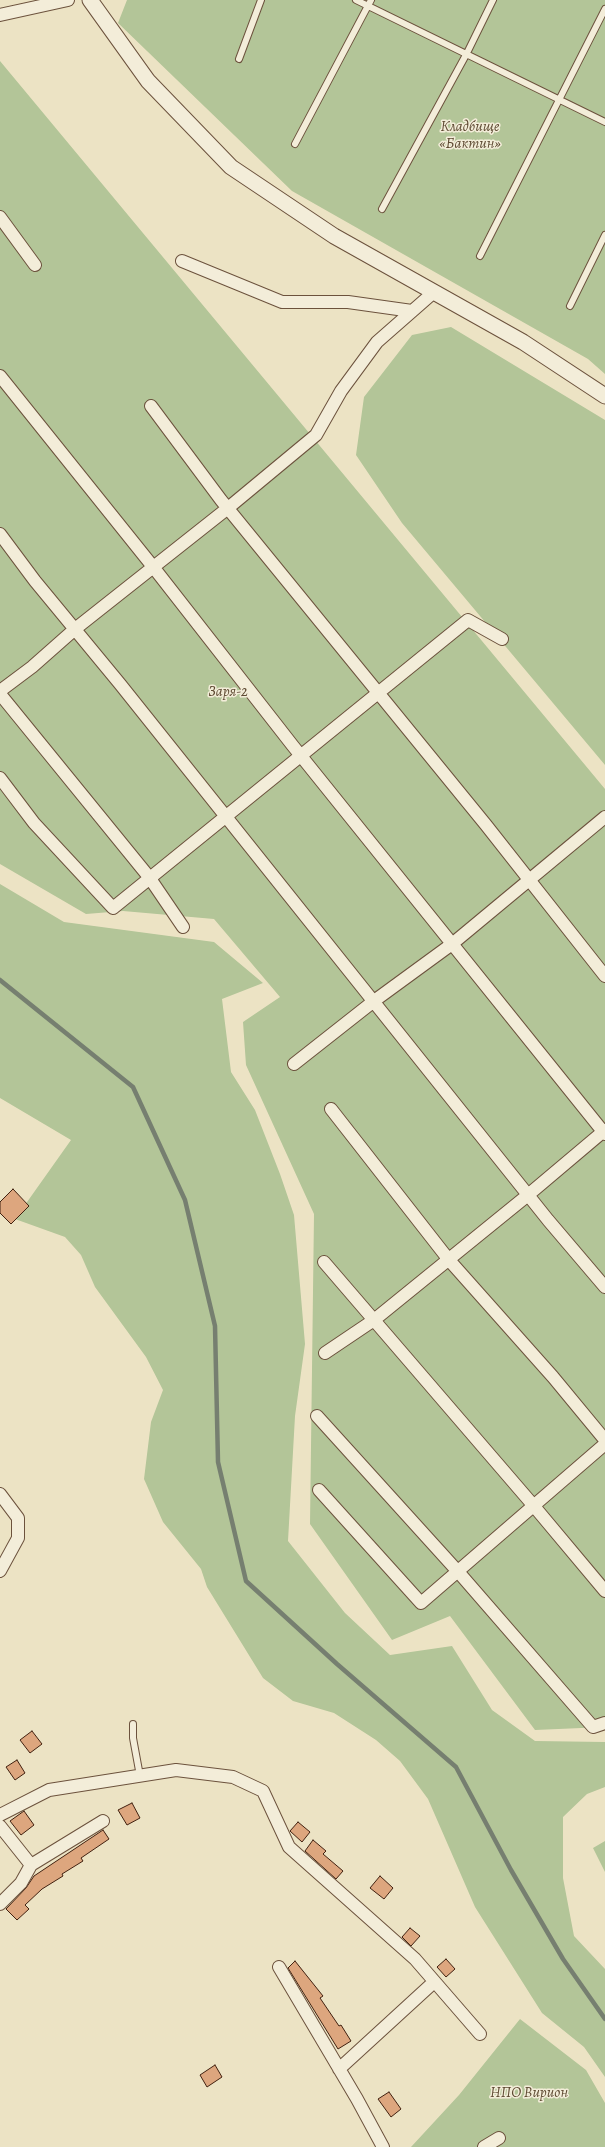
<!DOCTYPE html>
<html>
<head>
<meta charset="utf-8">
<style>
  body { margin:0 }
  canvas { display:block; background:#ece3c4 }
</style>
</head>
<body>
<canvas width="605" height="2147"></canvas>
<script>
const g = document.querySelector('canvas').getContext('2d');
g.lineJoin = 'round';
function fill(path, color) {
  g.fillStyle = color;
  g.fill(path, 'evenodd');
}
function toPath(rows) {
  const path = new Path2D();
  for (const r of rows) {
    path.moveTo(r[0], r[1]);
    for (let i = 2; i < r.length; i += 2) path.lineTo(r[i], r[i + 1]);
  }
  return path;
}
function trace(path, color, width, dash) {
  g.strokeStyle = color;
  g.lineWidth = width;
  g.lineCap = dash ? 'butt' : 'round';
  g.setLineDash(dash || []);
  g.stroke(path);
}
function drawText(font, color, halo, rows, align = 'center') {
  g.font = font + ' Alegreya,serif';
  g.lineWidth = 3;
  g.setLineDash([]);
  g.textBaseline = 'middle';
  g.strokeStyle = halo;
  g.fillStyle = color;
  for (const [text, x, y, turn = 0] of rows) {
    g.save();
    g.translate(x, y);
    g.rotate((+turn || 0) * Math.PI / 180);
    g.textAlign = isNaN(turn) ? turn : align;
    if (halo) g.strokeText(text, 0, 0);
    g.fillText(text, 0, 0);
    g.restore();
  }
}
fill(toPath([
  [127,0,605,0,605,374,588,359,292,191,118,23],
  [0,61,605,789,605,1727,535,1730,450,1616,392,1640,310,1524,314,1214,246,1065,243,1022,280,997,214,919,123,911,86,914,0,864],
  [451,327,605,420,605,765,402,523,356,455,364,397,412,335],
  [0,884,64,922,214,942,263,983,222,999,231,1072,255,1110,280,1174,294,1215,305,1344,295,1416,288,1541,345,1613,390,1655,452,1646,492,1710,535,1741,605,1742,605,1787,587,1794,563,1817,563,1878,574,1936,605,1969,605,2077,584,2047,542,2013,475,1907,428,1799,400,1761,376,1740,334,1713,293,1701,263,1678,207,1587,201,1569,163,1522,144,1479,151,1422,163,1390,146,1357,95,1287,81,1255,65,1237,15,1219,71,1140,0,1098],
  [605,1841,605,1872,593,1848],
  [520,2019,586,2070,605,2103,605,2147,411,2147,459,2095]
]), '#b3c598');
trace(toPath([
  [0,980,133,1087,185,1200,215,1326,218,1462,246,1581,337,1664,456,1767,511,1870,563,1959,605,2019]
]), '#767f70', 4.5);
const building = toPath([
  [13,1189,29,1206,11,1224,0,1213,0,1202,13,1189],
  [32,1731,42,1744,30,1753,20,1740,32,1731],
  [17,1760,25,1773,15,1780,6,1767,17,1760],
  [132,1803,140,1818,127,1825,118,1810,132,1803],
  [24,1811,34,1825,21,1835,10,1821,24,1811],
  [298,1822,310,1832,302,1842,290,1831,298,1822],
  [103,1830,109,1839,81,1858,83,1861,62,1874,63,1876,42,1889,25,1905,29,1909,17,1920,6,1909,26,1888,34,1876,103,1830],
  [313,1840,326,1851,323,1854,343,1871,336,1879,305,1851,313,1840],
  [380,1876,393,1888,384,1899,370,1888,380,1876],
  [410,1928,420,1936,411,1946,402,1937,410,1928],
  [446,1959,455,1969,446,1977,437,1967,446,1959],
  [295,1961,323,1996,320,1998,339,2026,341,2025,351,2041,338,2049,288,1968,295,1961],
  [215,2065,222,2077,207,2087,200,2075,215,2065],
  [389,2092,401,2109,391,2117,378,2099,389,2092]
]);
fill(building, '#dda67e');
trace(building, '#412110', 1);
const service = toPath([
  [356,0,605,122],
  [239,59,261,0],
  [295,144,371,0],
  [382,209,467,53,493,0],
  [480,256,605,9],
  [570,306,605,235],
  [133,1724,133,1738,140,1776]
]);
const minor = toPath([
  [0,15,68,0],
  [0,217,35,265],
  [182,261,282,302,348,302,412,311],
  [0,376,154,568,293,746,605,1134],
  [151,406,221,500,486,825,605,976],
  [0,534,35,581,120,684,548,1220,605,1287],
  [0,691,32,667,75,629,228,508,316,435,341,391,377,342,434,292],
  [0,694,149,877,183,927],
  [0,778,34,823,113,908,468,620,502,639],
  [294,1064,374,1001,452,944,605,817],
  [331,1109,449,1260,553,1377,605,1440],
  [324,1262,533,1505,605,1591],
  [325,1353,374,1320,528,1195,605,1130],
  [317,1416,461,1575,593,1727,605,1723],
  [319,1490,421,1603,605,1444],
  [0,1494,18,1518,18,1538,0,1571],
  [0,1815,49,1790,176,1770,233,1777,263,1791,289,1847,415,1959,480,2034],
  [0,1826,31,1865,21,1883,0,1904],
  [31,1865,103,1821],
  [279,1967,357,2099,383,2147],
  [339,2069,434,1982],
  [484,2147,499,2138]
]);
const tertiary = toPath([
  [90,0,148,81,231,167,334,236,523,342,605,396]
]);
trace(service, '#6c523d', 8);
trace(minor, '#6c523d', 14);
trace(tertiary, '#6c523d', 17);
trace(service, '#f3edd9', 6);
trace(minor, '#f3edd9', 12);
trace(tertiary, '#f3edd9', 15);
drawText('italic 15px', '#5e4a32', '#f3edd9', [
  ["Кладбище",470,127],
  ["«Бактин»",470,144],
  ["Заря-2",228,692],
  ["НПО Вирион",529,2093]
]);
</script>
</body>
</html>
